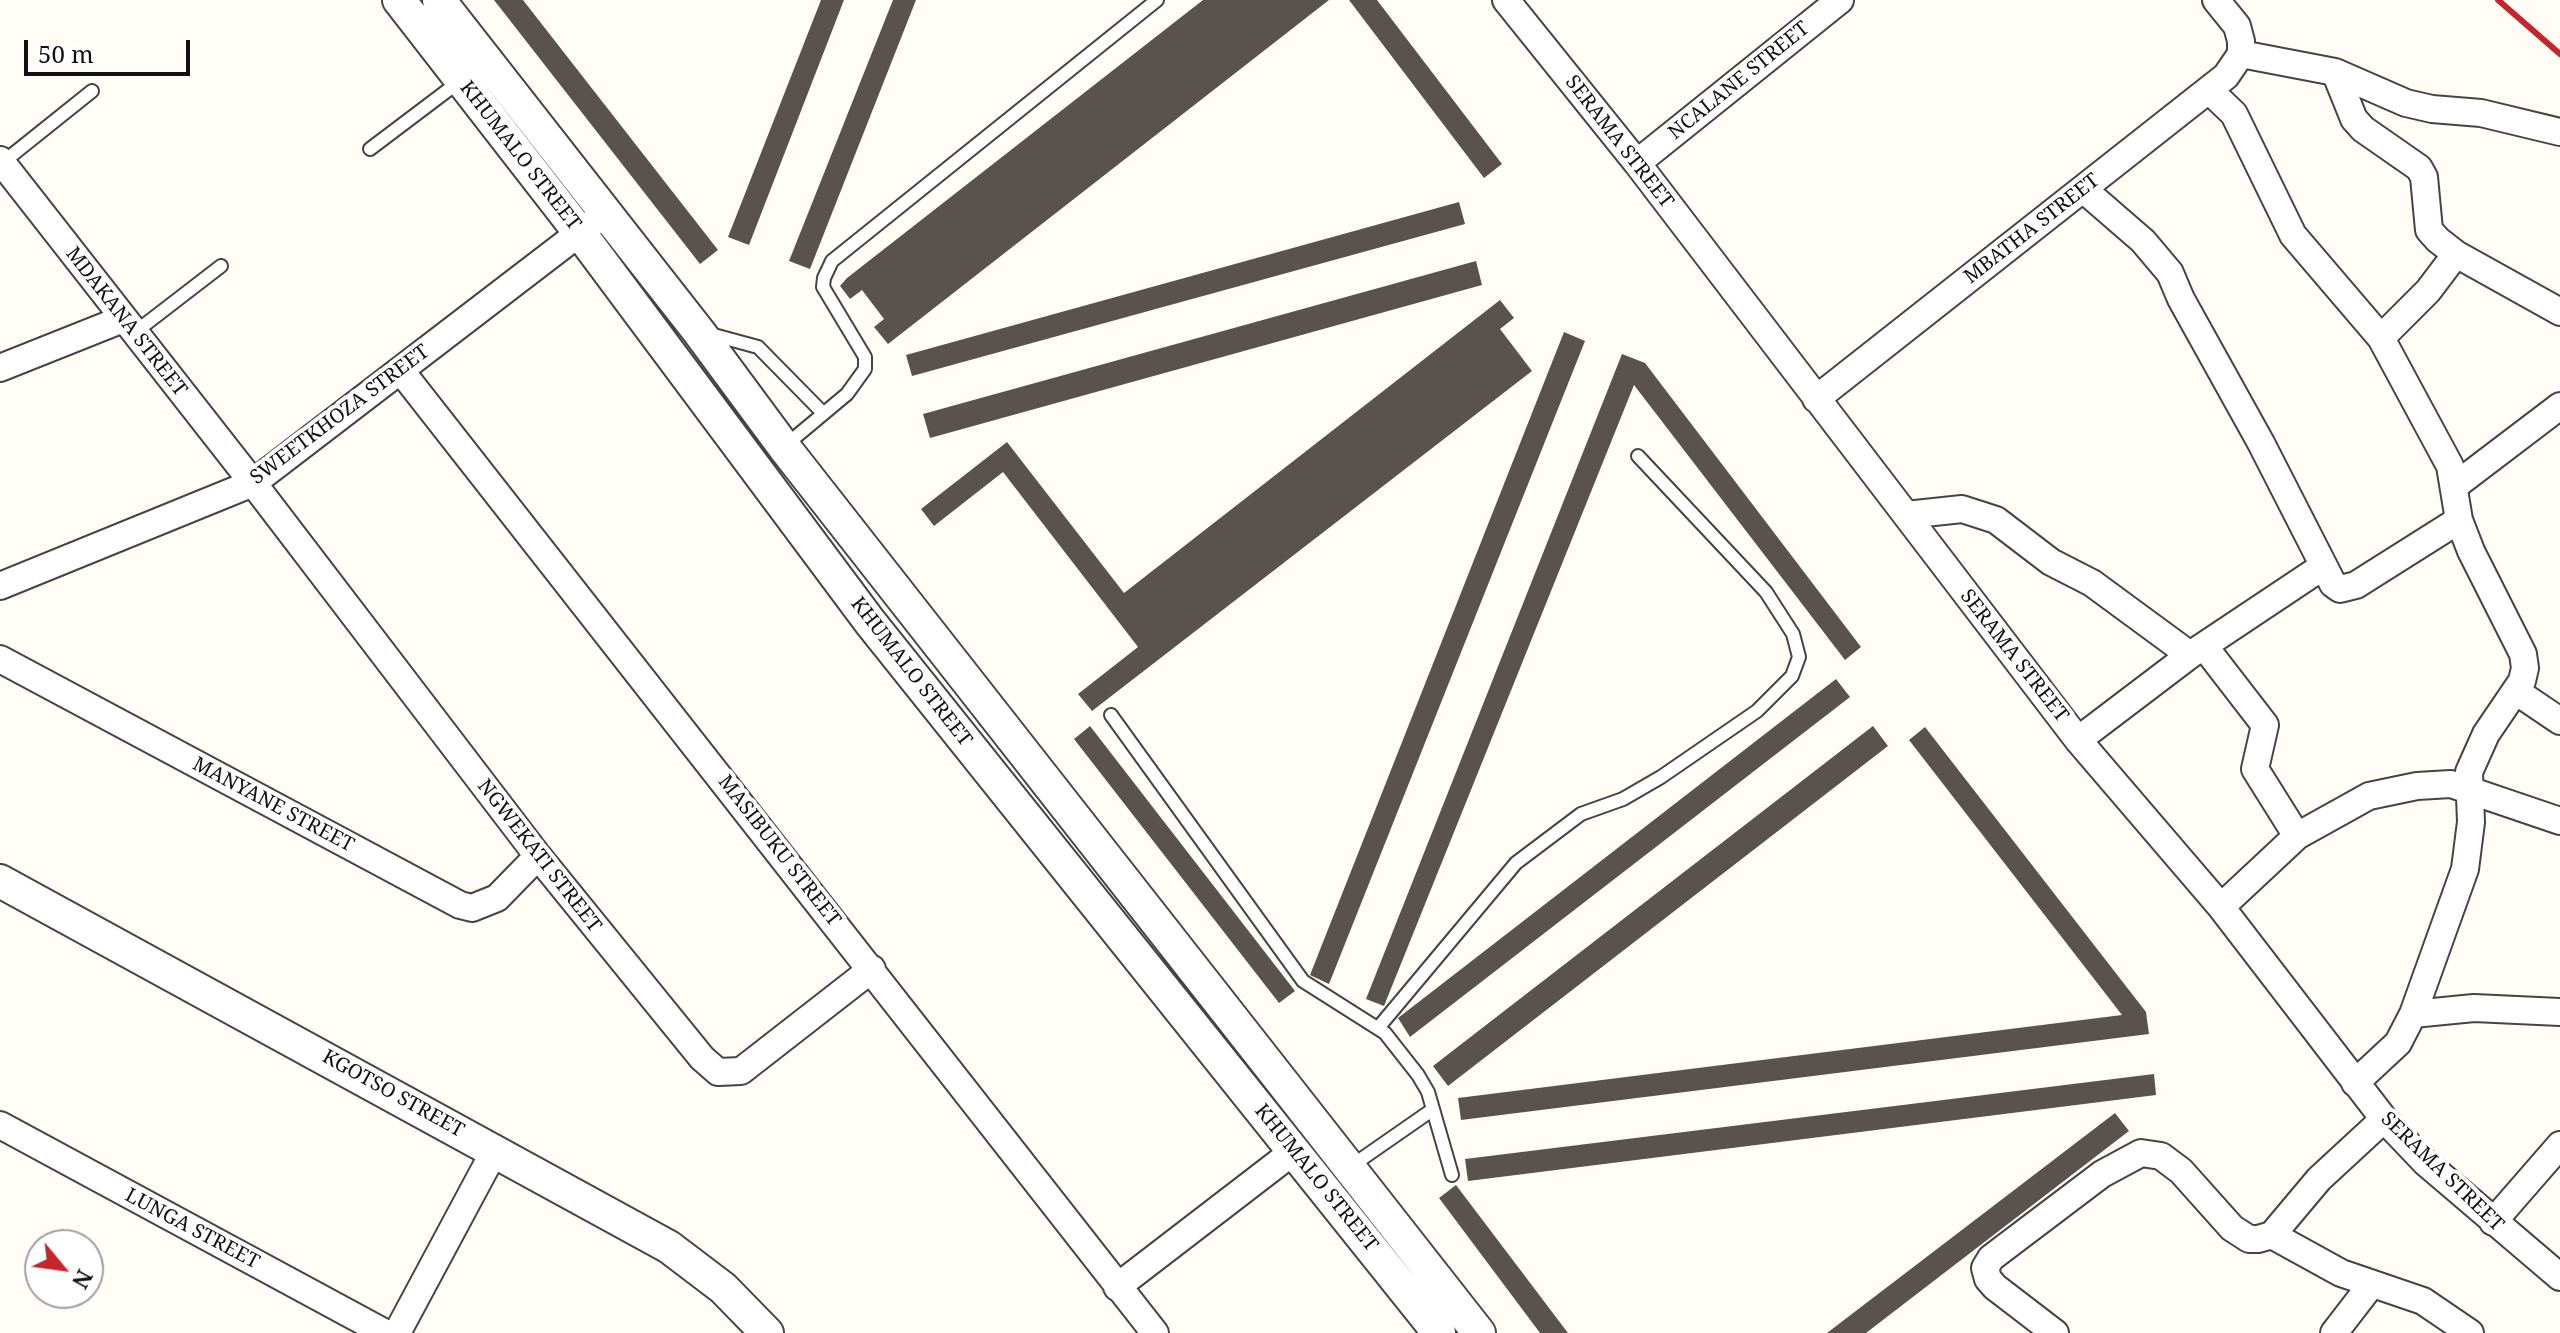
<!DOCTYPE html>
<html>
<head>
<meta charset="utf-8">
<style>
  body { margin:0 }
  #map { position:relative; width:2560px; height:1333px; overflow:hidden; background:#fffdf5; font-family:"Noto Serif",serif }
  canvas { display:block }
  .north { position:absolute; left:24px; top:1229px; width:80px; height:80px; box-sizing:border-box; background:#fff; border:2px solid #a0a0a0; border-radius:50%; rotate:119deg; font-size:22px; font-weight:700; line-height:32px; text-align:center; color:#111 }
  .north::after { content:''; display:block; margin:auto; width:28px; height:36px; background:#c4262e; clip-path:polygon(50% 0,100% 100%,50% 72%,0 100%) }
  .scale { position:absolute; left:24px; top:40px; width:166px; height:36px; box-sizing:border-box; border:4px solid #111; border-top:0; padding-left:10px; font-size:24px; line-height:28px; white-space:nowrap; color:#111; -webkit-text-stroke:6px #fff; paint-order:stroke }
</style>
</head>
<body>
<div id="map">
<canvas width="2560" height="1333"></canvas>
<div class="north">N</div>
<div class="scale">50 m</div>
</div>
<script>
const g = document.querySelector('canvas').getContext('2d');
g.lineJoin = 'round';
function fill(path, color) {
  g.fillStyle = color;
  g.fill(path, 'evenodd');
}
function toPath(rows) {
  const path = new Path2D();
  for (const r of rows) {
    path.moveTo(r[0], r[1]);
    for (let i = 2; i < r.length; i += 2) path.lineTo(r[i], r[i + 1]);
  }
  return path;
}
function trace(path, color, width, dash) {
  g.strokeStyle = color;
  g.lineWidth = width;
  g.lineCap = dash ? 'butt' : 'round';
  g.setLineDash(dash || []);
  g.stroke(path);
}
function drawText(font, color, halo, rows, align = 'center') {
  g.font = font + ' "Noto Serif",serif';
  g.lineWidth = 8;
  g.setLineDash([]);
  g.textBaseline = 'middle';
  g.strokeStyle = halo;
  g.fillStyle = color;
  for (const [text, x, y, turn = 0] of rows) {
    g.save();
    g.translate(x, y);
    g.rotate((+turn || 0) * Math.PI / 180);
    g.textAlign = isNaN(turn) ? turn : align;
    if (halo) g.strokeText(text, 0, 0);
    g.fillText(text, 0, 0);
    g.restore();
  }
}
fill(toPath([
  [494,0,523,0,718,250,700,264],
  [821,0,844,0,749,245,728,237],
  [893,0,916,0,810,269,789,261],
  [1203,0,1329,0,888,344,874,327,884,319,862,290,850,299,840,286,847,278],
  [1349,0,1377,0,1502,164,1484,178],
  [1459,202,1465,224,912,376,906,355],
  [1476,261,1482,285,930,438,923,414],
  [1500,300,1514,318,1500,329,1532,371,1092,711,1078,694,1138,647,1003,472,934,526,921,509,1007,442,1124,593],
  [1564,332,1585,341,1329,984,1310,975],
  [1622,354,1645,363,1861,647,1845,660,1634,385,1384,1006,1366,999],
  [1836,679,1850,697,1410,1037,1398,1018],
  [1090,726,1295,991,1279,1003,1074,739],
  [1873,726,1888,746,1448,1086,1433,1066],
  [1925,727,2146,1012,2149,1034,1461,1120,1458,1098,2122,1015,1909,740],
  [2154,1074,2156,1095,1468,1181,1465,1159],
  [2115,1113,2129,1131,1866,1333,1827,1333],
  [1456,1185,1568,1333,1540,1333,1439,1198]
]), '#5a524d');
const service = toPath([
  [370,149,460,81],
  [2,163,92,91],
  [134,333,221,266],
  [710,334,758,347,823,413],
  [786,445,847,394,865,369,865,357,823,287,824,278,832,261,1157,0],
  [1111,715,1303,981,1385,1033,1418,1075,1428,1092,1452,1175],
  [1378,1028,1516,863,1581,814,1623,799,1661,777,1757,711,1792,676,1799,657,1793,634,1766,592,1638,456],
  [1350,1167,1432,1110]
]);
const minor = toPath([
  [1506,0,1637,163,2078,740,2221,907,2384,1119,2425,1162,2560,1277],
  [2241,54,2335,72,2406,103,2432,109,2481,113,2560,132],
  [2335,72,2354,119,2363,129,2419,168,2424,177,2429,230,2438,240,2456,254,2560,312],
  [2209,90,2234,114,2293,235,2381,338,2450,466,2459,520,2471,551,2523,654,2525,668,2522,681,2486,734,2469,772,2471,822,2465,869,2413,1014,2398,1043,2355,1083],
  [0,160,253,483,538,856,702,1058,718,1072,741,1071,872,969],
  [1637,163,1840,0],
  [2083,189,2143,241,2170,273,2181,299,2261,443,2333,584,2340,589,2356,585,2459,520],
  [2381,338,2428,291,2456,254],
  [0,368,123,319],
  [401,371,1155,1333],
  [1816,399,2226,76,2241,54,2241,41,2237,26,2216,0],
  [2456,485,2560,406],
  [1906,515,1962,509,1996,520,2051,562,2092,583,2190,655],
  [0,586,253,483,595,221],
  [2204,646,2265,725,2255,769,2297,836],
  [0,659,460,905,472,908,497,898,538,856],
  [2517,692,2560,721],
  [2078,740,2190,655,2322,567],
  [2221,907,2297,836,2369,796,2417,786,2451,784,2560,821],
  [2413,1014,2474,1008,2560,1012],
  [0,1125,385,1333],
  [2493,1222,2560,1145],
  [2272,1235,2341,1273,2423,1301,2470,1333],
  [1117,1287,1294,1151],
  [397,1333,495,1150],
  [2055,1333,1995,1287,1988,1279,1985,1268,1991,1258,2102,1174,2141,1153,2161,1156,2181,1171,2232,1228,2249,1239,2258,1239,2272,1235,2319,1179,2384,1119],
  [2334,1333,2371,1285]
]);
const tertiary = toPath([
  [399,0,580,233,870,622,1439,1333],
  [439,0,699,332,784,447,1479,1333],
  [0,881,669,1247,723,1288,767,1333]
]);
trace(service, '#444', 16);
trace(minor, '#444', 30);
trace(tertiary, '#444', 36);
trace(service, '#fff', 12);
trace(minor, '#fff', 26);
trace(tertiary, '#fff', 32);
trace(toPath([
  [2498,0,2560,54]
]), '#c4262e', 6);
drawText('20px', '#111', '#fff', [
  ["NCALANE STREET",1739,81,-39],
  ["SERAMA STREET",1619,142,52],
  ["KHUMALO STREET",520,156,52],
  ["MBATHA STREET",2032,229,-38],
  ["MDAKANA STREET",126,322,52],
  ["SWEETKHOZA STREET",340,415,-37],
  ["SERAMA STREET",2014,656,52],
  ["KHUMALO STREET",911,672,52],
  ["MANYANE STREET",273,805,28],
  ["MASIBUKU STREET",779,851,52],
  ["NGWEKATI STREET",539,856,52],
  ["KGOTSO STREET",393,1094,29],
  ["SERAMA STREET",2442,1172,44],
  ["KHUMALO STREET",1316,1178,51],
  ["LUNGA STREET",192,1229,28]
]);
</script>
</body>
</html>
